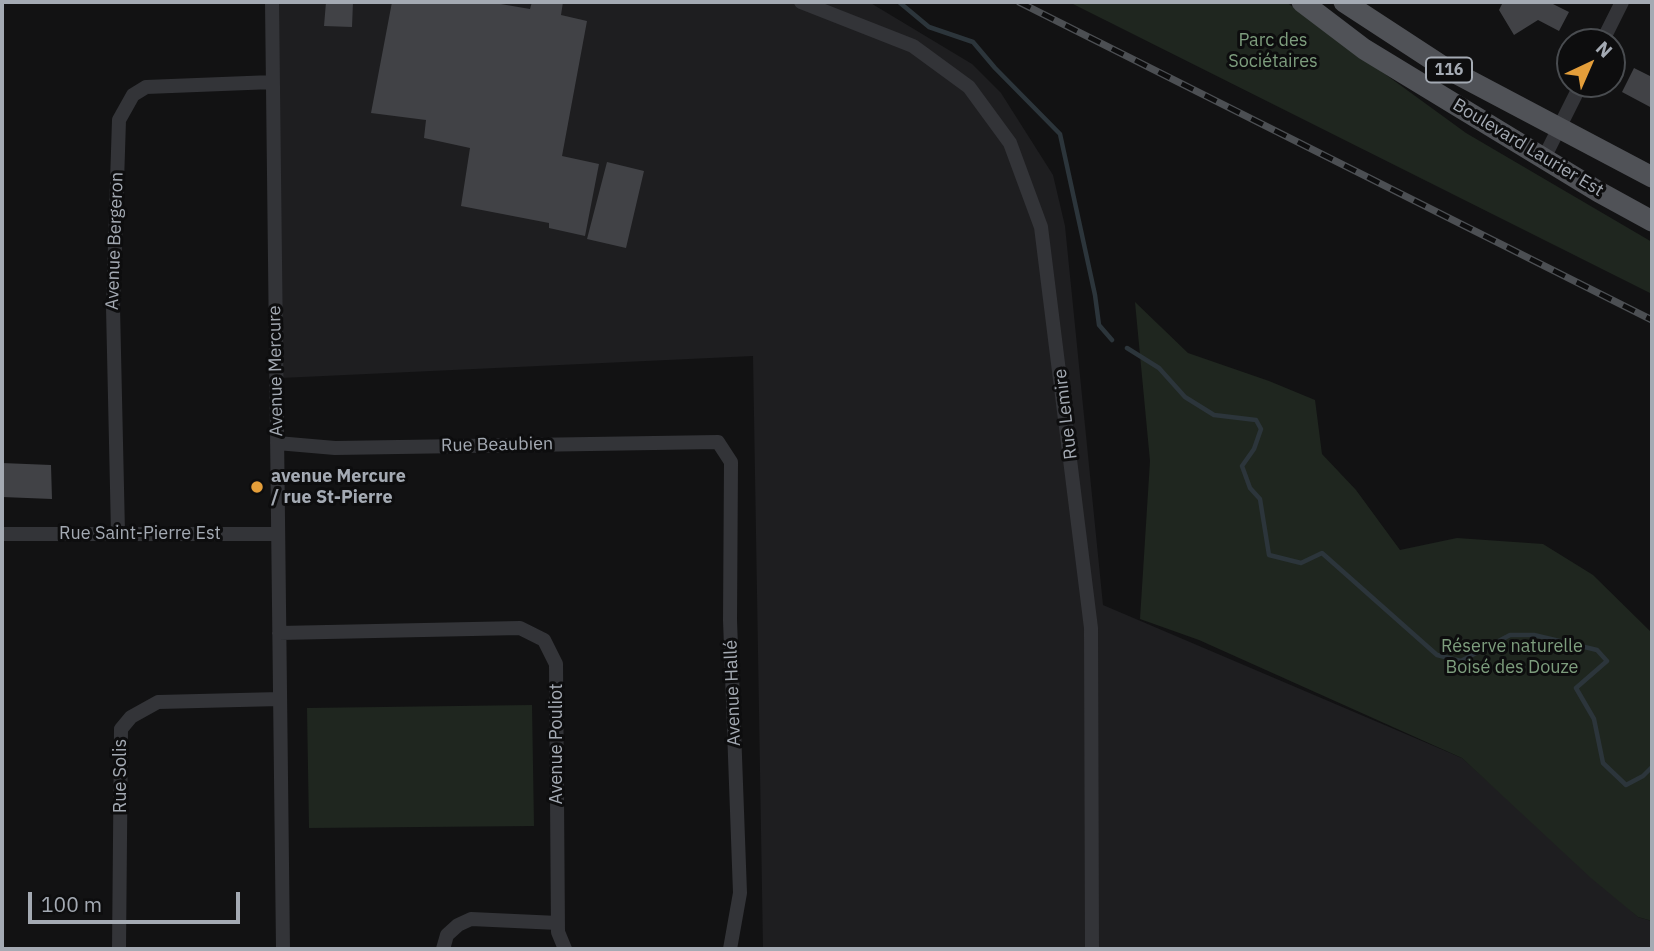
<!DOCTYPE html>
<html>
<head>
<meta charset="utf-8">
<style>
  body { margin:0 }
  #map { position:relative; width:1654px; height:951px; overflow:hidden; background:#121213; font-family:"IBM Plex Sans",sans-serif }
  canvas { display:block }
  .frame { position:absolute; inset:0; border:4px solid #a4aab3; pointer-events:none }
  .north { position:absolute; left:1556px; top:28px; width:70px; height:70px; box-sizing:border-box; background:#0d0d0e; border:2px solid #494c50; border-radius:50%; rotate:44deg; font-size:19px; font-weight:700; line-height:28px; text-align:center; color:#a4aab3 }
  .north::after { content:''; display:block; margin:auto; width:24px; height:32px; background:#e49e3a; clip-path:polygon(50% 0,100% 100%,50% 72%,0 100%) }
  .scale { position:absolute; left:28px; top:892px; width:212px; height:32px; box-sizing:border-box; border:4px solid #a4aab3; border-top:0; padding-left:9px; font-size:21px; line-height:24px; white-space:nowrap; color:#a4aab3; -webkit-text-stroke:5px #0d0d0e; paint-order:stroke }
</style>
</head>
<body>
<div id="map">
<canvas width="1654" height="951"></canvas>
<div class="frame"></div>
<div class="north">N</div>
<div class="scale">100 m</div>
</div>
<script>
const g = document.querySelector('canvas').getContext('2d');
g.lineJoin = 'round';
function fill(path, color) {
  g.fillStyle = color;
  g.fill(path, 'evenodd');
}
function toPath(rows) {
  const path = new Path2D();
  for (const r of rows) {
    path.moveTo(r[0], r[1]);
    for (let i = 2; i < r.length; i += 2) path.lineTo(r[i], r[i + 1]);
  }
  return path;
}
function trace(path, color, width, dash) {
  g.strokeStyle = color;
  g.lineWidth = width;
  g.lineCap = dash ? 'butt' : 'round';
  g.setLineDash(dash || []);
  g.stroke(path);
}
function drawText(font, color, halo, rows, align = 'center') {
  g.font = font + ' "IBM Plex Sans",sans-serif';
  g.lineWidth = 6;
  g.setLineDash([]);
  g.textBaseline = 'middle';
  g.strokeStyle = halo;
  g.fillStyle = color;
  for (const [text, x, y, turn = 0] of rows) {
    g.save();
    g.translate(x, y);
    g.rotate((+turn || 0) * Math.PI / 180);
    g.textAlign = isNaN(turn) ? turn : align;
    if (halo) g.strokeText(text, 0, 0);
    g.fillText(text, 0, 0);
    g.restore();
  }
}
fill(toPath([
  [276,2,869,2,972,64,1001,93,1053,175,1065,226,1103,605,1462,758,1638,917,1652,921,1652,949,763,949,753,356,281,378]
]), '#1e1e20');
fill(toPath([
  [1069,2,1286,2,1466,133,1652,242,1652,294],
  [1135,302,1188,353,1269,381,1315,400,1322,454,1356,490,1400,550,1457,538,1543,544,1593,575,1652,633,1652,921,1638,917,1591,878,1462,758,1199,640,1140,619,1150,461],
  [532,705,534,826,309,828,307,708]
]), '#1f261f');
trace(toPath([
  [899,2,929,27,973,42,995,68,1060,134,1095,295,1099,325,1112,340],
  [1127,348,1159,368,1185,397,1214,415,1256,420,1261,429,1254,449,1242,466,1250,488,1260,499,1269,555,1301,563,1322,553,1437,655,1461,661,1510,635,1534,635,1597,650,1607,661,1576,688,1594,719,1603,763,1626,785,1643,776,1652,767]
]), '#2c353b', 4.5);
fill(toPath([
  [326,2,353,2,352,27,324,26],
  [392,2,489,2,530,9,532,2,563,2,561,15,587,21,562,156,599,164,585,236,549,228,549,223,461,206,470,148,424,138,426,120,371,113],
  [1503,2,1549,2,1569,12,1559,31,1538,20,1514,35,1499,10],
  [1634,68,1652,77,1652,108,1622,92],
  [607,162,644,171,626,248,587,239],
  [2,463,51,465,52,499,2,497]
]), '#414246');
trace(toPath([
  [272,2,283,949],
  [801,2,913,46,969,87,1010,143,1041,227,1091,628,1092,949],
  [1602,42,1622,2],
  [1544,158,1581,84],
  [277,443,335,448,718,442,731,462,730,620,740,893,730,949],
  [118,533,113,307,119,120,133,95,146,87,273,82],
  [2,534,278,534],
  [279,633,520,628,544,640,556,664,558,932,565,949],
  [119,949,121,729,131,717,158,702,280,699],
  [443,949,447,935,458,925,471,919,558,923]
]), '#333438', 14);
trace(toPath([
  [1302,2,1364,49,1599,192,1652,221],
  [1344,2,1442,66,1652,177]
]), '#505257', 21);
const rail = toPath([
  [1019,2,1652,320]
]);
trace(rail, '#4c4f53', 7);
trace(rail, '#0d0d0e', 4.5, [13]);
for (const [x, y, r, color] of [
  [257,487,7,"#e49e3a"]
]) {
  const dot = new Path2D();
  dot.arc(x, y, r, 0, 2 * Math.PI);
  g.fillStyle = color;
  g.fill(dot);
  trace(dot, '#0d0d0e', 2.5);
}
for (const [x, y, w] of [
  [1449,70,46]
]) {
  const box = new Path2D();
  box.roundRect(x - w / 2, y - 12.5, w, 25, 5);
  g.fillStyle = '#0d0d0e';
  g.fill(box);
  trace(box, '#a4aab3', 2);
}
drawText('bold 16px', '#a4aab3', null, [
  ["116",1449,70]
]);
drawText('18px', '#7d9d7d', '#0d0d0e', [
  ["Parc des",1273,41],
  ["Sociétaires",1273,62],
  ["Réserve naturelle",1512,647],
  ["Boisé des Douze",1512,668]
]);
drawText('18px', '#a4aab3', '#0d0d0e', [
  ["Boulevard Laurier Est",1528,148,31],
  ["Avenue Bergeron",115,241,-88],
  ["Avenue Mercure",276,371,-91],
  ["Rue Lemire",1066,414,-97],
  ["Rue Beaubien",497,445,-1],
  ["Rue Saint-Pierre Est",140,534],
  ["Avenue Hallé",733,693,-92],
  ["Avenue Pouliot",557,744,-90],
  ["Rue Solis",121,776,-90]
]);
drawText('bold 18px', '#a4aab3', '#0d0d0e', [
  ["avenue Mercure",271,477],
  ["/ rue St-Pierre",271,498]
], 'left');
</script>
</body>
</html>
